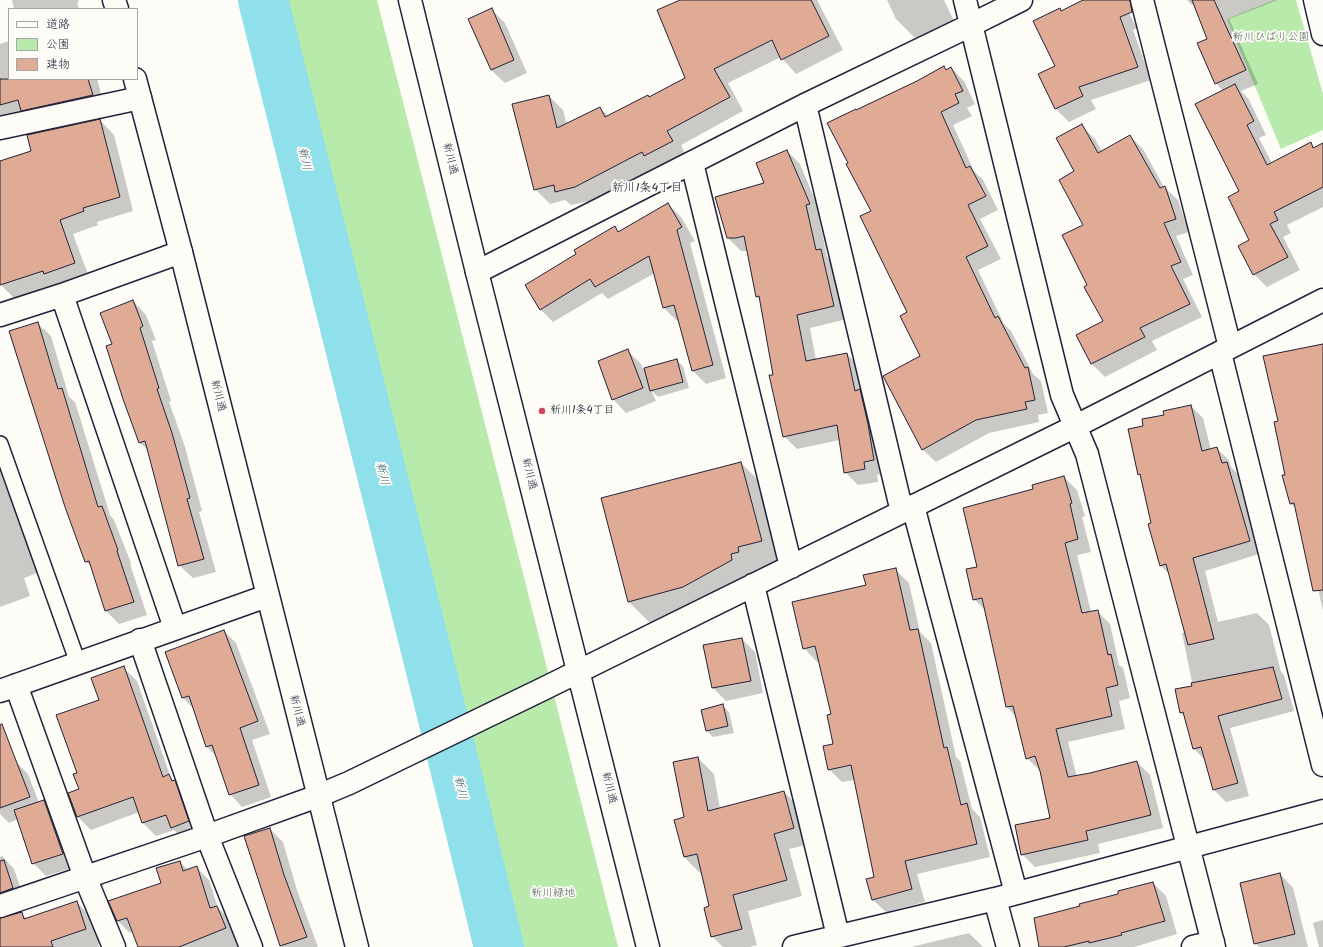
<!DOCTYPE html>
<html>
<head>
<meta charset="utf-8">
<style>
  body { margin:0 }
  #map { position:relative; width:1323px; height:947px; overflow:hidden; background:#fdfcf7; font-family:Kalam,"Klee One",sans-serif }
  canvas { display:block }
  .legend { position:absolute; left:8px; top:8px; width:130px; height:72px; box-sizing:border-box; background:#fdfcf7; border:1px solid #a5a5ac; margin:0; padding:5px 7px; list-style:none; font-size:12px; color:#22223b }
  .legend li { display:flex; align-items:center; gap:8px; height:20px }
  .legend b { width:20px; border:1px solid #a5a5ac }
</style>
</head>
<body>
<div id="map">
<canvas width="1323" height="947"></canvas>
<ul class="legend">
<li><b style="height:5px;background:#fdfcf7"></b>道路</li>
<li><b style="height:11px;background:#b8ebab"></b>公園</li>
<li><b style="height:11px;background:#e0ab94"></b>建物</li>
</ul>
</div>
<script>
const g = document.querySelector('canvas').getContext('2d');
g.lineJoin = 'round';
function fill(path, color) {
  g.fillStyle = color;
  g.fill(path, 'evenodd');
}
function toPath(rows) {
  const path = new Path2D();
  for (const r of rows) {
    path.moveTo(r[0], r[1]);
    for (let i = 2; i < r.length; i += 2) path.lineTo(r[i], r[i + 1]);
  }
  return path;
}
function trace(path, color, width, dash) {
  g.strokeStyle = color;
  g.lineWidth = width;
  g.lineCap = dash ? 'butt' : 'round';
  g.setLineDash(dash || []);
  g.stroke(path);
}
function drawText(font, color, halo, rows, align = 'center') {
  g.font = font + ' Kalam,"Klee One",sans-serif';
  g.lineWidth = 3.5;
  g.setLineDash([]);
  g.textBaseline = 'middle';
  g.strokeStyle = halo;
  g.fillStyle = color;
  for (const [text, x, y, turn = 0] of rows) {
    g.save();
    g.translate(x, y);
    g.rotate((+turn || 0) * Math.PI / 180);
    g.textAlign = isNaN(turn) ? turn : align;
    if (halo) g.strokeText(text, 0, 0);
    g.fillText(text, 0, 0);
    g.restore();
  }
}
fill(toPath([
  [278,0,377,0,618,947,514,947],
  [1274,0,1296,0,1323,94,1323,130,1281,149,1227,19]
]), '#b8ebab');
fill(toPath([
  [12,0,78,0,79,2,77,3,79,9,14,9],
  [683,0,817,0,843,50,796,74,781,57,728,83,743,111,681,145,686,156,660,170,656,167,589,201,571,205,565,200,550,204,535,189,549,96,563,110,567,125,600,108,608,116,650,98,687,78],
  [887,0,944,0,954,21,915,38,896,19],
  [1085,0,1122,0,1137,28,1133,30,1151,80,1091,100,1096,109,1069,122,1056,109,1040,75,1056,67,1060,9,1062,12],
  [1187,0,1278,0,1229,19,1258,84,1241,91,1248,98,1266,135,1259,138,1272,163,1310,144,1315,148,1323,149,1323,207,1287,225,1291,233,1283,237,1300,270,1267,287,1254,274,1251,241,1240,191,1223,91,1216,83,1208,39,1195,4,1192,5],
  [492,10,505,23,527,73,505,83,491,70],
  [9,41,9,79,97,79,105,108,5,120,0,115,0,44],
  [943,67,947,70,951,68,964,81,975,104,967,108,972,116,953,125,974,171,983,180,998,210,980,219,1001,259,978,270,1004,324,1011,331,1033,374,1041,381,1048,413,1038,415,1039,422,989,433,936,462,922,449,921,357,909,313,872,211,849,163,857,111,918,82],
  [100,120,114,135,133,211,97,222,98,225,73,234,89,277,59,288,57,285,14,298,0,284,0,162,32,152],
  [1082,126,1095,139,1102,152,1130,136,1143,149,1164,187,1178,200,1189,232,1176,236,1193,275,1183,279,1202,317,1152,341,1157,350,1105,377,1092,364,1077,335,1105,321,1088,285,1085,225,1076,172],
  [787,151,800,164,822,217,819,218,827,257,834,263,847,319,810,328,816,360,847,354,860,367,886,473,877,475,878,482,858,485,845,472,840,440,797,449,784,436,761,300,757,297,748,251,741,251,728,238,766,184],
  [668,204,681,217,695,241,690,243,726,378,706,384,693,371,679,320,677,321,664,308,655,273,608,299,602,293,553,322,540,309,578,254,615,228,620,232],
  [133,301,146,315,156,340,152,341,171,401,169,402,185,447,202,511,199,512,216,572,193,578,179,565,150,452,140,443,113,345],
  [37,323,51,336,69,397,75,402,110,515,114,520,131,563,130,564,147,615,119,624,106,611,92,567,86,562,66,507],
  [1323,345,1323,611,1317,584,1296,509,1291,504,1279,422],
  [628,351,641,364,643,369,676,360,683,366,689,388,658,397,651,390,656,401,626,413,613,399],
  [1191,406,1203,418,1211,450,1216,448,1229,460,1231,467,1239,475,1262,553,1205,571,1218,622,1257,613,1269,625,1281,672,1284,675,1294,711,1230,728,1249,796,1226,802,1214,790,1206,761,1194,749,1185,717,1181,712,1193,687,1182,633,1186,632,1170,575,1161,566,1153,524,1141,477,1139,474,1145,427,1165,416],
  [0,439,50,568,24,578,30,596,0,607],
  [741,463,766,488,786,566,653,626,628,601],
  [1064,477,1077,490,1085,516,1082,517,1091,552,1077,555,1091,612,1097,611,1110,624,1119,665,1123,668,1130,698,1119,701,1125,729,1068,742,1077,777,1137,762,1150,775,1163,828,1098,844,1100,853,1035,867,1022,854,1051,819,1040,771,1027,758,1016,717,1007,707,986,611,974,599,978,568,1034,490],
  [896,570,909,583,920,632,931,643,956,757,960,761,972,809,980,817,990,857,917,874,925,902,886,912,872,899,875,878,855,780,842,782,829,769,834,745,832,715,819,661,817,662,804,648,867,586],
  [224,631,236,643,270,734,252,740,271,797,242,807,230,794,217,757,206,746,194,709,183,698,167,652],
  [742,639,755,652,763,693,726,701,713,688],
  [124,668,137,681,171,778,182,789,201,834,185,840,174,830,156,836,143,823,139,812,91,830,78,817,80,790,78,774,100,700],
  [723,706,729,712,734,733,713,737,707,731],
  [698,758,714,774,720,809,784,792,800,808,810,844,789,849,802,896,748,911,757,945,750,947,723,947,712,936,710,907,702,872,700,873,684,857,685,818],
  [15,761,28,774,39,803,44,802,57,815,76,867,46,876,33,863,18,819,9,823,0,814,0,767],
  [270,829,283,842,297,890,318,947,282,947,281,946,245,837],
  [2,856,14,869,25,901,3,911,0,917,0,857],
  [180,862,188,870,196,867,209,880,218,908,230,919,244,947,139,947,133,932,130,933,118,921,162,884],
  [1280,874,1293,888,1308,947,1259,947,1255,943],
  [1153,883,1166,896,1177,934,1134,947,1040,947,1120,894],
  [76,902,97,922,105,942,98,944,99,947,0,947,0,917,0,919,21,913,27,919],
  [1323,920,1323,947,1319,947,1313,923],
  [969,933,983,947,911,947]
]), '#0003');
trace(toPath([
  [263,0,434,682,499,947]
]), '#90e0eb', 50);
const building = toPath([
  [680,0,811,0,829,36,781,60,772,40,714,69,730,97,667,131,673,141,644,156,642,152,575,187,555,192,554,185,534,190,512,104,549,95,557,128,600,107,605,117,648,95,649,97,685,78,657,10,680,0],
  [1083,0,1130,0,1132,12,1120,17,1138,67,1079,87,1083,96,1055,109,1038,74,1055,66,1033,21,1060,8,1061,11,1083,0],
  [1192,0,1214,0,1246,70,1215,84,1197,43,1207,39,1192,0],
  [492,8,514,60,491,70,468,19,492,8],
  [944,66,946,70,951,67,963,91,955,94,959,103,941,112,966,168,970,166,986,196,968,205,988,246,966,257,995,318,998,316,1025,368,1028,367,1035,400,1025,402,1027,409,976,420,922,450,883,376,920,356,900,316,907,312,860,216,871,211,846,164,848,163,827,123,856,109,856,110,917,81,944,66],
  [0,79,88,79,93,95,21,111,18,100,0,105,0,79],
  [1235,84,1254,121,1247,125,1267,165,1311,142,1313,148,1323,143,1323,187,1274,212,1278,220,1270,224,1288,257,1253,275,1238,246,1249,240,1228,197,1239,191,1195,104,1235,84],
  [100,119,120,197,83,208,84,211,60,220,75,263,44,274,43,271,0,285,0,161,31,151,27,135,100,119],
  [1082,124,1098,153,1130,135,1160,188,1165,186,1176,219,1164,223,1181,262,1171,266,1190,304,1140,328,1145,337,1091,364,1076,335,1103,321,1084,287,1087,285,1062,235,1083,225,1059,180,1074,171,1056,138,1082,124],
  [787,150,810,204,806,205,816,250,821,249,834,306,797,315,806,361,847,353,855,391,860,389,868,424,874,460,864,462,865,469,844,473,837,425,783,437,769,375,773,375,759,296,756,297,744,236,736,238,727,238,715,197,764,183,756,163,787,150],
  [668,203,682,227,677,230,713,365,692,371,674,305,663,308,649,256,595,287,590,279,540,310,525,285,576,254,574,250,615,226,618,232,668,203],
  [133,300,143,326,140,328,159,388,157,389,172,433,190,498,187,499,204,559,178,566,145,441,139,443,123,399,106,346,112,344,100,313,133,300],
  [38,322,58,389,62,388,98,507,102,506,118,550,117,551,134,602,105,611,89,561,85,562,65,507,9,331,38,322],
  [1323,344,1323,590,1313,591,1294,503,1290,504,1282,475,1285,475,1274,422,1278,421,1263,356,1323,344],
  [628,349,643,388,612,400,598,361,628,349],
  [677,359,683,382,650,391,644,368,677,359],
  [1191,405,1202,451,1217,447,1222,463,1227,462,1250,541,1193,558,1214,639,1188,645,1166,564,1160,566,1148,524,1151,523,1140,474,1138,475,1128,429,1143,426,1142,419,1164,415,1163,411,1191,405],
  [741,462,762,541,738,547,739,552,731,554,732,560,683,587,628,602,601,498,741,462],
  [1064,476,1072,503,1070,504,1078,539,1065,543,1082,613,1098,610,1108,655,1111,654,1118,685,1106,688,1112,716,1056,729,1068,777,1090,773,1137,761,1151,815,1086,831,1088,840,1021,855,1015,825,1050,818,1040,771,1035,756,1026,759,1013,706,1006,707,982,598,973,600,966,569,977,567,963,508,1033,489,1032,485,1064,476],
  [896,568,910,630,918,629,944,748,947,747,961,805,967,803,977,844,905,861,912,889,872,900,866,879,874,877,851,765,828,770,823,746,833,744,827,715,831,714,815,646,803,649,792,602,866,585,863,575,896,568],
  [224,630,258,721,240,728,259,785,229,795,212,745,206,747,189,696,182,698,165,652,224,630],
  [742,638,751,681,712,688,703,645,742,638],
  [124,666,163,777,169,774,172,781,175,780,189,821,171,828,166,815,142,823,133,797,77,817,68,793,79,789,73,774,77,773,56,715,99,700,91,678,124,666],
  [1273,667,1282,699,1218,716,1238,783,1213,790,1201,747,1193,749,1183,712,1180,713,1175,689,1192,686,1191,683,1273,667],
  [723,704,728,726,706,731,701,710,723,704],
  [2,724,30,797,0,808,0,725,2,724],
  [698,757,708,811,784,791,794,828,774,834,787,880,733,895,742,929,711,937,704,908,709,906,697,854,684,857,674,820,684,817,673,762,698,757],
  [44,800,63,854,32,864,14,810,44,800],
  [270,828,284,875,307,937,280,946,244,836,270,828],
  [4,860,13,888,0,893,0,861,4,860],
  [180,861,183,871,197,866,210,908,217,906,226,928,179,947,138,947,127,918,117,921,108,901,161,883,156,868,180,861],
  [1280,873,1295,934,1254,944,1240,883,1280,873],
  [1153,882,1165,921,1121,933,1122,935,1089,943,1089,941,1064,947,1039,947,1034,918,1080,906,1079,904,1118,894,1118,891,1153,882],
  [77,901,86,929,51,941,53,947,0,947,0,918,22,912,24,919,77,901]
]);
fill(building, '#e0ab94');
trace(building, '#22223b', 1);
const lane = toPath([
  [0,444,78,663]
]);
const street = toPath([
  [965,0,1062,395,1087,454,1214,947],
  [1142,0,1230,347],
  [1315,0,1323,34],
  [805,105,902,512],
  [0,128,140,98],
  [692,163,791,567],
  [477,272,805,105,971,25,1021,0],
  [62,295,175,628],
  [0,315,62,295,181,252],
  [1220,353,1323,765],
  [913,506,1016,893],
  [753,585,838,936],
  [140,640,207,836,251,947],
  [16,685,85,877,114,947],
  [0,691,267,596],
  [995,899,1008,947],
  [0,906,207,836,318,796,349,783,545,688,1076,426,1323,300],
  [794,947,995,899,1323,811],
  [1193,947,1213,942]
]);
const secondary = toPath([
  [114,0,117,9],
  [410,0,477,272,648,947],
  [135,79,181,252,357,947]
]);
trace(lane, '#22223b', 18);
trace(street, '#22223b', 25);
trace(secondary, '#22223b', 25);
trace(lane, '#fdfcf7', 15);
trace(street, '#fdfcf7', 22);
trace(secondary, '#fdfcf7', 22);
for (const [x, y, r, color] of [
  [542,411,4,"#d1495b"]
]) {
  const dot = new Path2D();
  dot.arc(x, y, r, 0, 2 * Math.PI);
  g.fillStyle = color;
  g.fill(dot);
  trace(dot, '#fdfcf7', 1.5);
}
drawText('11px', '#4f5e5d', '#fdfcf7', [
  ["新川ひばり公園",1271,38],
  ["新川緑地",553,894]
]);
drawText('11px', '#22223b', '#fdfcf7', [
  ["新川通",449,159,76],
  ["新川通",217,396,76],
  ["新川通",528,474,76],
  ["新川通",296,711,76],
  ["新川通",608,788,76]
]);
drawText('11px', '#22223b', '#fdfcf7', [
  ["新川1条4丁目",550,411]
], 'left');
drawText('italic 12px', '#435b70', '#fdfcf7', [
  ["新川",303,159,76],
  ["新川",381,474,76],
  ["新川",459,788,76]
]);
drawText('12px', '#22223b', '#fdfcf7', [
  ["新川1条4丁目",647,189]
]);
</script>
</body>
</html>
